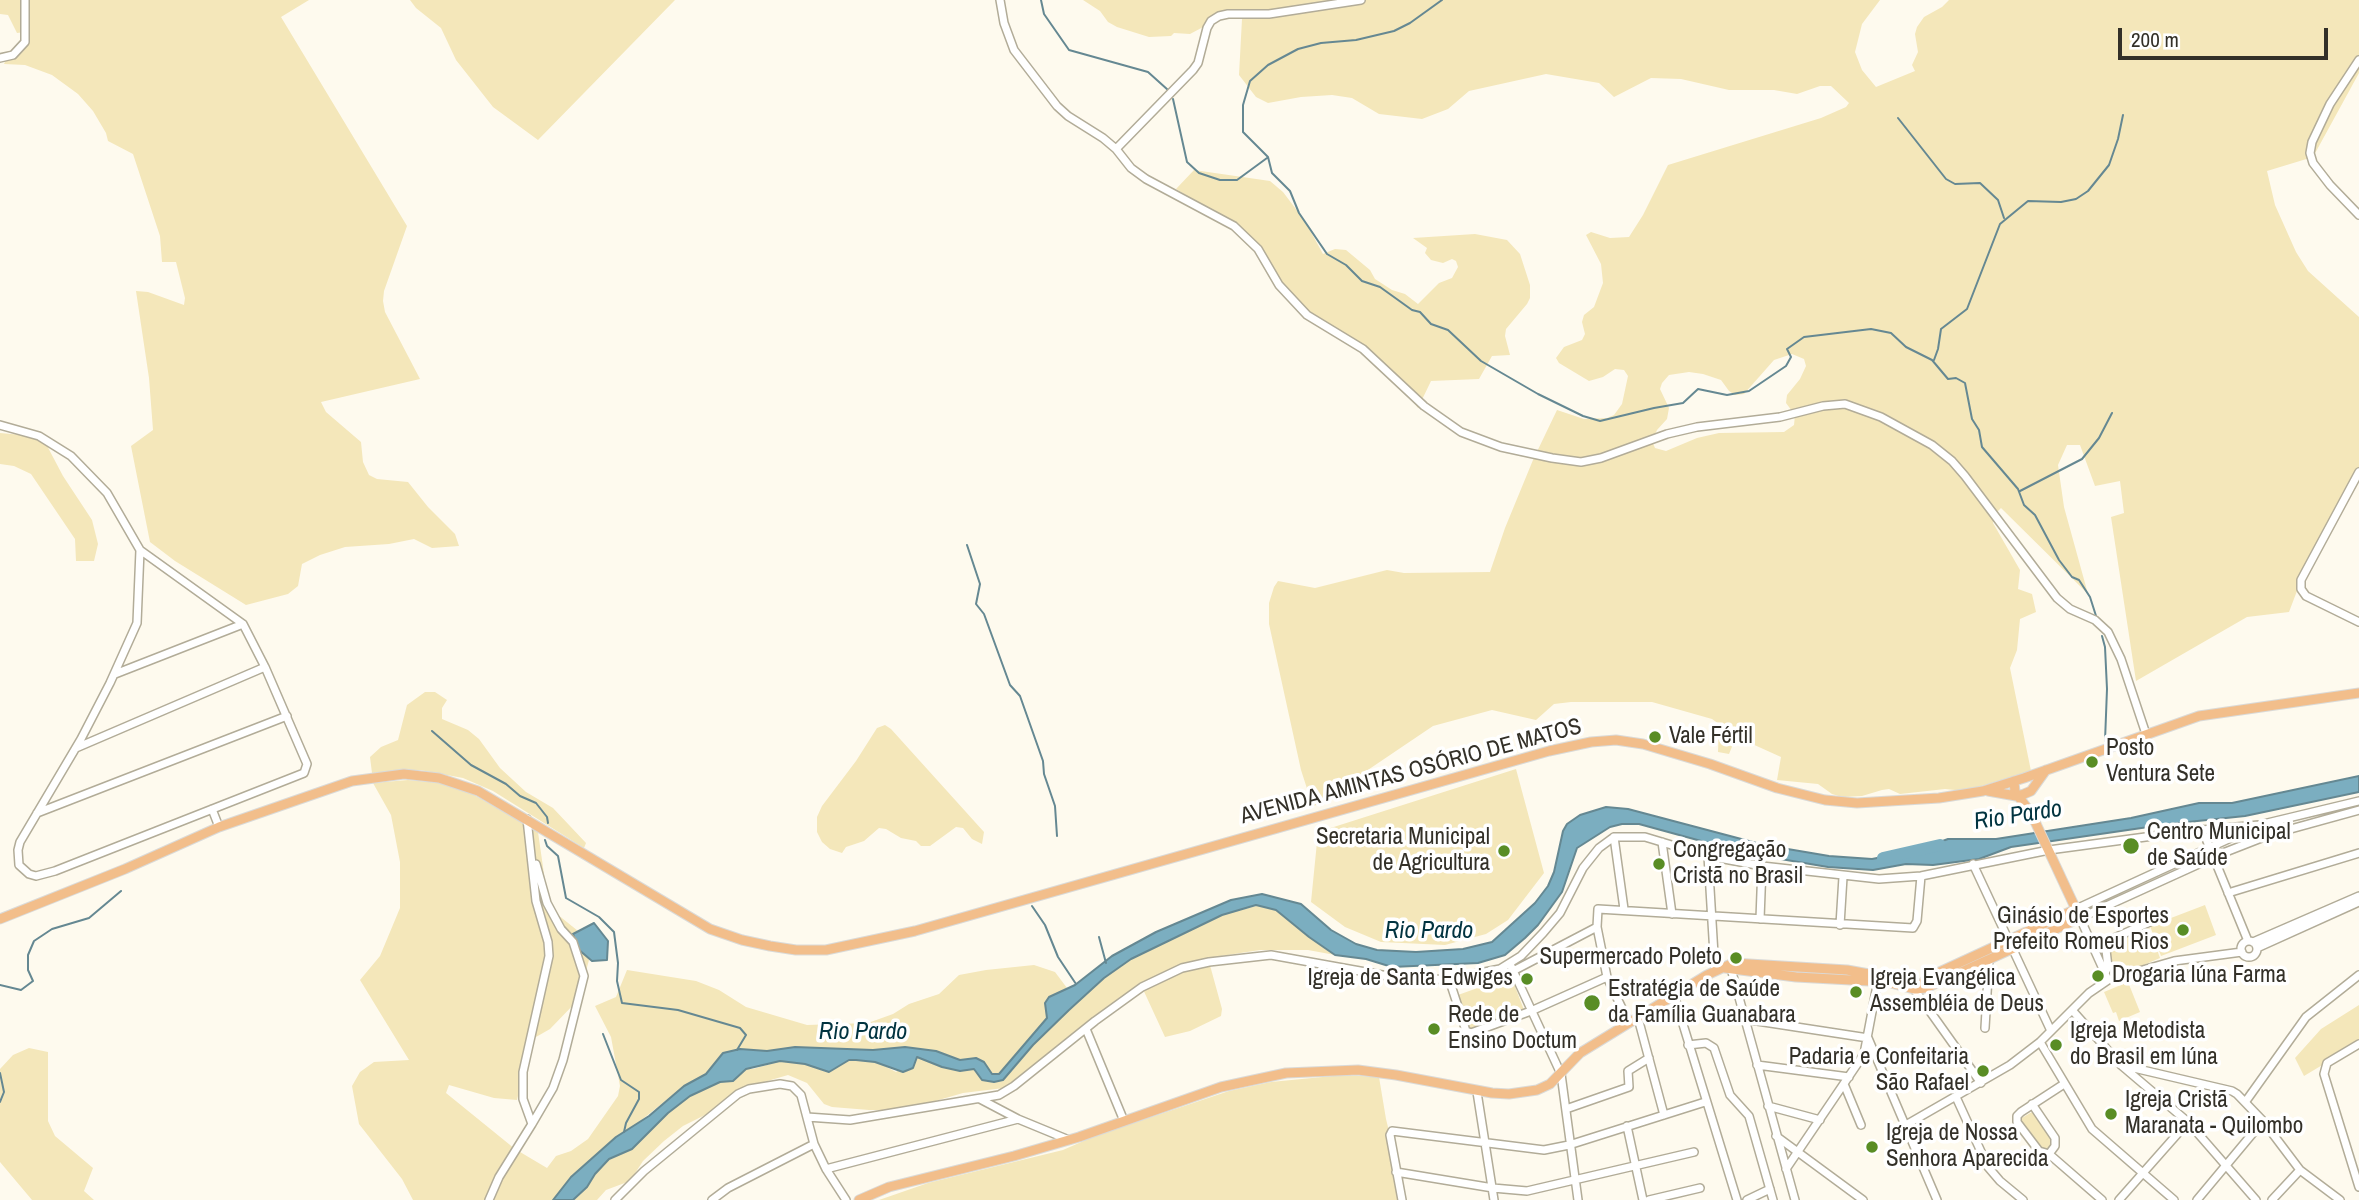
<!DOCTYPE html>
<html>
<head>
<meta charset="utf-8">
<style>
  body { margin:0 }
  #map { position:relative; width:2359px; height:1200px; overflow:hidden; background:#fefaee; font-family:"Archivo Narrow",sans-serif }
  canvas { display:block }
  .scale { position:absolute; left:2118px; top:28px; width:210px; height:32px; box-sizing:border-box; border:4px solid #333028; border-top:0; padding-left:9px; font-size:21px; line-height:24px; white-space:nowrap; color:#333028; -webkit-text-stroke:5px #fff; paint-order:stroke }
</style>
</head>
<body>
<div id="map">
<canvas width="2359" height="1200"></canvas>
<div class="scale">200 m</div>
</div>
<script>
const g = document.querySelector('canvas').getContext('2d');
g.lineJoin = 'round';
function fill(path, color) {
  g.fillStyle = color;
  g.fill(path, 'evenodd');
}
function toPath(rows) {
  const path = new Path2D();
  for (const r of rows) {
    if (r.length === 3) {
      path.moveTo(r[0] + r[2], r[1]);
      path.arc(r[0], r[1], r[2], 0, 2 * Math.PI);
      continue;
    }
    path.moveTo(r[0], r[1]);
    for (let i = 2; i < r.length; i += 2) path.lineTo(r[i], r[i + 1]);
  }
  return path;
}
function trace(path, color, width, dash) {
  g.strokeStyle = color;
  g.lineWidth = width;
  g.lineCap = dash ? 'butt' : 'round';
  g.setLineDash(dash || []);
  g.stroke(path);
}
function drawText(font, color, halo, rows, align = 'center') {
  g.font = font + ' "Archivo Narrow",sans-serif';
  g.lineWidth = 7;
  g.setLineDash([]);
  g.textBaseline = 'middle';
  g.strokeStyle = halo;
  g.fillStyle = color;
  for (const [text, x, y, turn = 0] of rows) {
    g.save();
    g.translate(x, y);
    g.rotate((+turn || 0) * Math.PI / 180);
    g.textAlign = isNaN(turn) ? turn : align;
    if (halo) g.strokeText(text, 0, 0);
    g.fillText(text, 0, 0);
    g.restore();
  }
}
fill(toPath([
  [0,0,309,0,281,17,407,226,384,291,383,301,385,312,420,379,321,402,326,412,361,442,363,462,369,475,377,479,408,482,428,507,455,534,459,546,432,548,414,539,389,544,345,547,320,555,302,564,298,586,288,594,246,605,175,561,150,542,131,446,153,430,149,378,136,291,148,292,184,305,185,298,176,262,162,262,160,236,133,154,108,141,106,133,93,111,78,94,52,75,25,65,4,64,7,57,19,50,25,32,17,33,8,15,0,14],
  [410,0,675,0,538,140,493,107,456,60,441,28,416,8],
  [1083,0,1880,0,1862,24,1855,52,1862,70,1876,87,1915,71,1912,65,1918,52,1915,34,1917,27,1924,17,1942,7,1949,0,2359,0,2359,73,2313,157,2267,171,2275,205,2296,252,2308,271,2359,317,2359,475,2337,520,2300,583,2289,612,2247,617,2136,681,2111,517,2124,513,2120,481,2095,486,2080,445,2067,445,2058,465,2064,507,2088,594,2001,508,1995,514,1993,523,2020,570,2018,589,2032,594,2036,612,2020,619,2017,650,2010,668,2031,771,1965,791,1945,789,1900,794,1889,789,1882,790,1862,796,1842,797,1832,794,1818,784,1777,780,1781,757,1750,743,1743,736,1736,737,1729,754,1718,752,1719,724,1712,719,1652,702,1571,702,1554,704,1536,720,1492,710,1433,726,1313,807,1301,770,1269,624,1269,603,1274,587,1278,581,1315,588,1387,570,1404,573,1490,572,1505,528,1533,460,1557,410,1584,419,1607,418,1614,415,1622,404,1628,376,1624,370,1615,369,1603,377,1589,381,1559,363,1556,358,1564,347,1582,340,1585,334,1582,322,1584,315,1594,307,1603,283,1601,264,1586,235,1591,232,1610,238,1629,237,1643,215,1668,165,1821,118,1846,107,1849,103,1831,86,1820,86,1797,94,1774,90,1729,90,1681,79,1651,78,1614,97,1599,83,1546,74,1469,91,1448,109,1422,119,1379,114,1352,98,1332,95,1301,97,1268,103,1256,97,1239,75,1242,19,1222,17,1190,34,1174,33,1171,36,1149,37,1117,27,1108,22,1100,11],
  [1792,354,1804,359,1806,366,1800,379,1787,395,1786,403,1795,415,1794,425,1784,432,1719,433,1697,438,1666,451,1655,448,1652,441,1657,430,1667,419,1669,408,1660,389,1662,383,1669,375,1689,372,1703,374,1721,380,1729,391,1735,395,1744,394,1774,360],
  [1194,170,1270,181,1283,192,1305,221,1323,254,1335,249,1346,250,1370,270,1375,279,1392,290,1405,294,1418,304,1439,283,1452,278,1458,267,1456,261,1452,259,1443,263,1431,260,1425,253,1427,248,1413,238,1475,234,1507,240,1520,254,1530,285,1530,298,1527,304,1506,329,1505,336,1510,355,1492,356,1479,379,1431,381,1418,408,1405,392,1364,354,1322,326,1282,286,1247,233,1176,189],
  [0,433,33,436,44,440,63,476,92,520,98,544,94,561,76,561,75,539,31,474,14,466,0,464],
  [425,692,435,692,447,700,442,708,442,719,468,730,479,739,500,768,526,792,553,808,586,843,584,848,493,791,463,778,420,770,372,773,370,757,381,747,398,740,407,705],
  [885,725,891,729,984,832,982,844,972,839,963,828,956,827,930,846,921,846,916,841,901,838,886,829,879,828,864,841,846,847,842,853,830,849,822,842,817,832,817,817,822,806,856,761,877,728],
  [1516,769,1544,873,1508,920,1486,934,1445,945,1381,942,1345,927,1311,902,1318,832],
  [408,780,440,783,469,792,538,832,548,902,552,910,578,931,589,960,578,1000,550,1029,536,1037,532,1037,517,1100,494,1098,449,1085,446,1093,515,1149,547,1168,556,1156,571,1151,588,1139,618,1096,620,1086,611,1037,595,1006,616,997,627,970,696,981,719,990,746,1007,807,1025,868,1023,893,1014,909,1004,939,994,959,975,986,970,1034,965,1055,972,1067,988,1049,997,1047,1018,999,1074,992,1074,976,1058,960,1060,936,1051,905,1047,873,1050,783,1048,767,1051,723,1053,706,1074,684,1086,579,1170,553,1200,413,1200,402,1179,359,1124,352,1086,360,1072,374,1062,409,1060,360,980,380,956,400,908,400,862,391,815,373,783],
  [1260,905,1276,910,1309,937,1335,955,1308,950,1260,950,1208,958,1222,1009,1221,1016,1190,1031,1165,1037,1141,985,1119,998,1036,1065,1004,1088,963,1093,904,1110,869,1110,832,1107,824,1104,807,1083,788,1075,740,1089,719,1108,683,1126,664,1141,643,1161,630,1181,606,1190,597,1200,573,1200,587,1187,595,1174,609,1159,632,1149,668,1113,690,1096,720,1082,733,1081,746,1069,753,1069,780,1061,805,1064,826,1072,849,1060,856,1060,875,1061,896,1072,916,1057,942,1067,960,1071,974,1069,982,1080,1012,1071,1033,1045,1069,1010,1104,978,1131,959,1222,915],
  [2205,905,2216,935,2161,956,2150,926],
  [2149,927,2160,958,2125,973,2115,970,2108,955,2114,942],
  [1511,976,1524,1010,1469,1030,1458,995],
  [2128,982,2140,1012,2119,1021,2116,1012,2113,1013,2104,992],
  [2359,1005,2359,1043,2304,1076,2295,1058,2321,1029],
  [29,1048,48,1052,48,1121,55,1136,93,1168,84,1191,94,1200,32,1200,0,1162,0,1069,13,1055],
  [1343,1075,1379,1077,1386,1119,1406,1200,879,1200,928,1183,1063,1150,1095,1136,1229,1091,1271,1082],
  [2032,1112,2036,1115,2053,1140,2052,1145,2046,1149,2043,1150,2022,1125,2020,1119]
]), '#f4e7ba');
const water = toPath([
  [2359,776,2359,792,2245,816,2169,824,2011,847,1979,859,1933,865,1906,864,1873,870,1828,867,1745,853,1639,824,1622,824,1610,827,1577,848,1562,892,1538,925,1525,938,1505,955,1478,963,1392,967,1366,959,1335,955,1309,937,1276,910,1256,905,1222,915,1131,959,1104,978,1069,1010,1033,1045,1003,1080,994,1082,982,1080,974,1069,960,1071,942,1067,917,1057,913,1068,903,1072,875,1062,856,1060,849,1060,829,1072,805,1064,780,1061,746,1069,733,1081,720,1082,690,1096,668,1113,632,1149,609,1159,595,1174,587,1187,573,1200,553,1200,571,1177,616,1137,649,1116,684,1086,706,1074,723,1053,740,1049,767,1051,795,1047,873,1050,905,1047,936,1051,960,1060,976,1058,984,1062,992,1074,999,1074,1047,1018,1045,1003,1049,997,1075,985,1112,956,1156,932,1231,900,1262,894,1301,904,1331,930,1356,944,1377,950,1416,952,1463,949,1492,942,1535,903,1548,886,1554,872,1563,831,1567,824,1580,815,1606,807,1628,809,1764,845,1829,856,1872,859,1918,850,1948,839,1996,839,2131,818,2199,803,2232,803,2359,776],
  [594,923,608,941,607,960,592,961,578,949,573,934,594,923]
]);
fill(water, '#7baec0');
trace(water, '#658892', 2);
trace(toPath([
  [1041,0,1044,14,1069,50,1148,72,1168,90],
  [1442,0,1410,23,1394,31,1356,40,1321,43,1298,49,1268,65,1250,81,1243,105,1243,132,1268,157,1272,173,1290,191,1299,213,1327,254,1346,265,1362,281,1380,287,1412,310,1420,312,1431,324,1448,330,1481,361,1538,394,1583,416,1600,421,1654,408,1683,403,1698,389,1727,395,1749,391,1786,366,1791,357,1787,349,1804,337,1871,329,1891,333,1906,347,1932,360,1948,379,1956,378,1965,383,1972,419,1979,430,1982,447,2018,489,2024,505,2035,515,2059,560,2072,577,2079,580,2090,597,2097,619],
  [1173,99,1187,162,1199,173,1220,180,1237,180,1267,158],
  [1898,118,1946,179,1955,184,1980,183,1998,200,2004,218],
  [1934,360,1938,349,1941,329,1967,309,2000,224,2028,201,2061,202,2076,199,2088,191,2109,165,2118,139,2123,115],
  [2020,491,2082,459,2099,438,2112,413],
  [967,545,980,584,976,604,984,614,1010,685,1020,696,1043,761,1044,774,1055,806,1057,836],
  [2102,636,2105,647,2107,689,2105,741],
  [432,731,471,765,506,784,520,796,536,803,547,817,548,823],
  [545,840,547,846,558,856,566,898,599,917,614,932,618,963,617,981,622,1003,678,1010,740,1028,746,1035,737,1050],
  [1032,906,1045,925,1058,957,1076,984],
  [1099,937,1106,963],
  [0,985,21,990,33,981,28,970,28,955,34,941,52,929,89,918,121,891],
  [603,1034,621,1080,639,1092,639,1099,626,1123,624,1132],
  [0,1073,4,1092,0,1102]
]), '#658892', 2);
trace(toPath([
  [1883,858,1940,845]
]), '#7baec0', 12);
const minor = toPath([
  [1000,0,1004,23,1014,50,1057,106,1068,116,1103,138,1116,149,1131,168,1146,179,1234,226,1258,249,1279,285,1307,315,1363,349,1424,406,1461,432,1501,447,1552,458,1581,462,1601,458,1667,434,1697,427,1780,417,1823,406,1845,404,1881,417,1932,445,1952,461,1965,476,2057,598,2070,609,2095,620,2108,632,2121,659,2146,734],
  [0,58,13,55,25,42,25,0],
  [2359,60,2330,104,2312,142,2310,153,2313,163,2330,185,2359,215],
  [1116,149,1193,70,1198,63,1207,28,1211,21,1219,16,1228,14,1269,14,1361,0],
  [0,425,39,436,71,456,107,493,140,550,243,624,265,667,307,764,304,773,55,871,36,876,29,874,19,865,18,850,20,842,81,739,110,683,137,623,140,550],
  [2359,472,2301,580,2301,589,2306,596,2359,622],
  [115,674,243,624],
  [76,748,265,667],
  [212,809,219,827],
  [37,813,287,716],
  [2202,829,2248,941],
  [1614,837,1624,909],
  [1662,842,1672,914],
  [1708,856,1715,971],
  [1973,864,2051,1031],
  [2228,893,2359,853],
  [2076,909,2259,825,2359,801],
  [1760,919,1762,866],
  [1840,925,1843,877],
  [2249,949,8],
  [2253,942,2359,896],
  [2257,948,2359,902],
  [1510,964,1561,1074,1578,1200],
  [1730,965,1795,1200],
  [1513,971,1597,927],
  [2105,973,2108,967,2106,950,2112,939,2163,916],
  [1449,979,1466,1031,1471,1033,1531,1011,1607,977],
  [2108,980,2080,918,2223,853,2269,835,2359,810],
  [1914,989,1981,1083],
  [1674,995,1737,1200],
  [2072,1010,2121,1065,2188,1122,2256,1200],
  [1638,1018,1664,1115],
  [1744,1019,1868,1038,1937,1200],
  [1629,1023,1607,977,1597,927,1598,909,1913,928,1917,921,1921,876],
  [1985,1028,1989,959],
  [1086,1029,1124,1121],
  [2040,1042,2092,1129,2174,1200],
  [2359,1044,2327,1063,2324,1074,2359,1187],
  [1688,1045,1706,1043,1714,1048,1730,1095,1749,1116,1773,1200],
  [1757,1065,1849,1077],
  [2121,1065,2232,1091,2237,1094,2263,1121,2300,1170,2340,1200],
  [1844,1084,1861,1125],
  [2064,1084,2021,1112,2017,1116,2017,1122,2039,1151,2049,1154,2102,1200],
  [1477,1092,1494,1200],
  [1956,1097,1988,1167,2000,1181,2023,1200],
  [980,1099,1018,1119,1069,1140],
  [2246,1101,2306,1017,2359,975],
  [2032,1104,2055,1138,2055,1146,2049,1154],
  [1768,1106,1820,1120],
  [1566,1109,1629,1087,1628,1071,1649,1058],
  [807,1117,850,1120,999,1095,1014,1086,1095,1021,1142,987,1182,968,1209,962,1271,955,1410,980,1449,979,1500,969,1521,956,1543,933,1560,913,1583,868,1599,848,1614,837,1645,837,1708,856,1762,866,1879,879,1921,876,2049,850,2190,831,2259,825],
  [532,1124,553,1088,563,1060,584,976,573,942,561,929,547,903,536,864],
  [1627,1126,1643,1200],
  [1904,1126,2010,1065,2040,1042,2089,993,2108,980,2174,961,2242,952],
  [1776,1136,1863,1200],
  [826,1169,1018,1119],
  [1786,1169,1864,1054,1878,980],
  [1396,1172,1493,1188,1527,1191,1694,1152],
  [489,1200,499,1177,532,1124,523,1099,523,1072,549,956,548,942,536,901,527,819],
  [615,1200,644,1171,738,1094,749,1089,780,1084,792,1086,801,1095,814,1144,826,1169,846,1200],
  [712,1200,728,1188,814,1144],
  [1402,1200,1390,1135,1392,1131,1544,1150,1569,1145,1705,1102],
  [1649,1200,1700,1188],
  [1747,1200,1770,1189],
  [2119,1200,2188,1122],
  [2197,1200,2263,1121],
  [2272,1200,2300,1170]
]);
const major = toPath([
  [1988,791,2016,796,2024,794,2031,791,2046,770],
  [0,919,125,869,219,827,352,781,404,774,439,778,478,791,710,929,742,940,770,946,796,950,826,950,915,931,1549,751,1591,742,1616,740,1643,744,1710,764,1777,788,1825,800,1857,803,1939,798,1983,791,2024,778,2199,716,2359,693],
  [1725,968,1796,977,1869,981,1875,979],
  [1918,989,1926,979,1935,974,2076,909],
  [859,1200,889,1187,1014,1156,1079,1137,1221,1087,1286,1073,1358,1070,1396,1075,1492,1093,1509,1094,1537,1090,1550,1084,1580,1053,1707,975,1733,963,1847,970,1869,974,1875,979,1914,989,1926,988,2080,918,2031,813,2015,792,2014,781]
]);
trace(minor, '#b2ac98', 10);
trace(major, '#dadad8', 11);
trace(minor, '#fff', 7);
trace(major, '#f2be8b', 9);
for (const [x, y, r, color] of [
  [1655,737,7,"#598d25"],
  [2092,762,7,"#598d25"],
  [2131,846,9,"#598d25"],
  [1504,851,7,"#598d25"],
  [1659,864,7,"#598d25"],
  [2183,930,7,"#598d25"],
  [1736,958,7,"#598d25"],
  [2098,976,7,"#598d25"],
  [1527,979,7,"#598d25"],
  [1856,992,7,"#598d25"],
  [1592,1003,9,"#598d25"],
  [1434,1029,7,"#598d25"],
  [2056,1045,7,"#598d25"],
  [1983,1071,7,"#598d25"],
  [2111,1114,7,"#598d25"],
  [1872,1147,7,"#598d25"]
]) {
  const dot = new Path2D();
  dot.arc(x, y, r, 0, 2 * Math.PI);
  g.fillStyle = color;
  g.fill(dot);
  trace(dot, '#fff', 2.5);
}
drawText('23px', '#333028', '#fff', [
  ["Vale Fértil",1669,737],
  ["Posto",2106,749],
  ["Ventura Sete",2106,775],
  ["Centro Municipal",2147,833],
  ["de Saúde",2147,859],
  ["Secretaria Municipal",1490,838,"right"],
  ["de Agricultura",1490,864,"right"],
  ["Congregação",1673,851],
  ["Cristã no Brasil",1673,877],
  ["Ginásio de Esportes",2169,917,"right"],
  ["Prefeito Romeu Rios",2169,943,"right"],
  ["Supermercado Poleto",1722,958,"right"],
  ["Drogaria Iúna Farma",2112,976],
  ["Igreja de Santa Edwiges",1513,979,"right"],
  ["Igreja Evangélica",1870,979],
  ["Assembléia de Deus",1870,1005],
  ["Estratégia de Saúde",1608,990],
  ["da Família Guanabara",1608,1016],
  ["Rede de",1448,1016],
  ["Ensino Doctum",1448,1042],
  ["Igreja Metodista",2070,1032],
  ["do Brasil em Iúna",2070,1058],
  ["Padaria e Confeitaria",1969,1058,"right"],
  ["São Rafael",1969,1084,"right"],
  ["Igreja Cristã",2125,1101],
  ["Maranata - Quilombo",2125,1127],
  ["Igreja de Nossa",1886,1134],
  ["Senhora Aparecida",1886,1160]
], 'left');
drawText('23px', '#333028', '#fff', [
  ["AVENIDA AMINTAS OSÓRIO DE MATOS",1411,772,-15]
]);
drawText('italic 24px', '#013340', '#fff', [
  ["Rio Pardo",2018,816,-9],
  ["Rio Pardo",1429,932],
  ["Rio Pardo",863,1033]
]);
</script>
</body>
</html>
